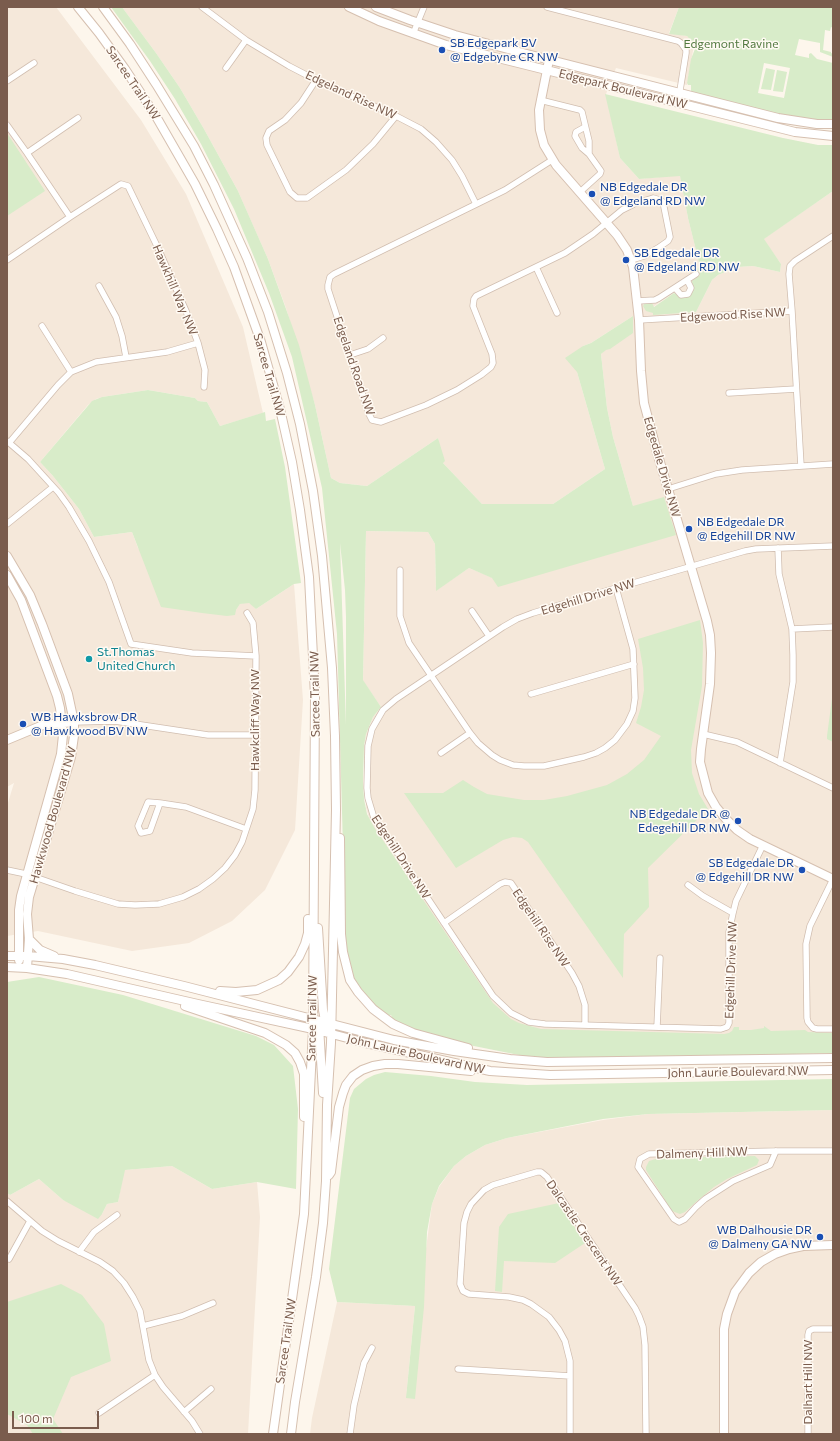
<!DOCTYPE html>
<html>
<head>
<meta charset="utf-8">
<style>
  body { margin:0 }
  #map { position:relative; width:840px; height:1441px; overflow:hidden; background:#fdf6ec; font-family:Commissioner,sans-serif }
  canvas { display:block }
  .frame { position:absolute; inset:0; border:8px solid #7a5c4d; pointer-events:none }
  .scale { position:absolute; left:12px; top:1411px; width:87px; height:18px; box-sizing:border-box; border:2px solid #7a5c4d; border-top:0; padding-left:5px; font-size:12px; line-height:14px; white-space:nowrap; color:#7a5c4d; -webkit-text-stroke:3px #fffaf3; paint-order:stroke }
</style>
</head>
<body>
<div id="map">
<canvas width="840" height="1441"></canvas>
<div class="frame"></div>
<div class="scale">100 m</div>
</div>
<script>
const g = document.querySelector('canvas').getContext('2d');
g.lineJoin = 'round';
function fill(path, color) {
  g.fillStyle = color;
  g.fill(path, 'evenodd');
}
function toPath(rows) {
  const path = new Path2D();
  for (const r of rows) {
    path.moveTo(r[0], r[1]);
    for (let i = 2; i < r.length; i += 2) path.lineTo(r[i], r[i + 1]);
  }
  return path;
}
function trace(path, color, width, dash) {
  g.strokeStyle = color;
  g.lineWidth = width;
  g.lineCap = dash ? 'butt' : 'round';
  g.setLineDash(dash || []);
  g.stroke(path);
}
function drawText(font, color, halo, rows, align = 'center') {
  g.font = font + ' Commissioner,sans-serif';
  g.lineWidth = 3;
  g.setLineDash([]);
  g.textBaseline = 'middle';
  g.strokeStyle = halo;
  g.fillStyle = color;
  for (const [text, x, y, turn = 0] of rows) {
    g.save();
    g.translate(x, y);
    g.rotate((+turn || 0) * Math.PI / 180);
    g.textAlign = isNaN(turn) ? turn : align;
    if (halo) g.strokeText(text, 0, 0);
    g.fillText(text, 0, 0);
    g.restore();
  }
}
fill(toPath([
  [7,7,56,7,141,120,186,194,243,327,263,413,220,426,207,402,198,401,195,398,148,390,102,397,96,399,88,405,40,462,53,476,79,509,94,537,132,532,138,548,236,610,240,604,246,602,252,604,256,609,294,584,303,700,295,830,265,890,232,921,189,943,132,951,38,931,7,936,7,806,14,783,7,787],
  [122,7,679,7,669,33,687,36,692,41,694,45,687,85,616,68,606,94,620,158,639,179,680,175,688,218,700,266,697,269,700,275,693,286,693,290,690,296,682,298,674,293,647,311,696,312,712,280,718,275,737,267,753,266,780,272,781,264,763,239,833,191,833,1038,525,1030,497,1011,372,829,366,807,364,746,366,734,373,717,381,707,363,681,366,531,428,532,435,544,436,590,469,568,493,578,633,506,613,437,607,408,601,354,633,316,591,343,583,346,577,372,605,469,553,504,482,504,443,463,438,438,367,486,340,483,331,478,315,405,286,308,268,259,252,223,238,191,204,129,180,88,156,53],
  [833,1110,833,1434,310,1434,312,1418,337,1302,415,1306,406,1398,432,1204,439,1187,454,1166,466,1156,485,1145,507,1138,603,1120,648,1114],
  [172,1166,212,1189,257,1182,260,1217,248,1434,7,1434,7,1193,10,1195,39,1179,63,1200,102,1214,107,1204,118,1202,124,1170]
]), '#f5e8da');
fill(toPath([
  [111,7,122,7,156,53,180,88,204,129,238,191,268,259,299,345,315,405,331,478,340,483,367,486,438,438,445,461,443,463,482,504,553,504,605,469,577,372,565,358,583,346,591,343,633,316,633,333,610,349,606,350,601,354,607,408,613,437,633,506,664,497,676,535,498,587,492,578,469,568,436,591,435,544,428,532,366,531,363,680,381,707,373,717,366,734,364,746,363,782,364,799,367,814,374,827,493,1003,511,1019,519,1023,541,1029,724,1034,729,1033,732,1031,734,1027,739,1027,739,1030,751,1030,764,1028,764,1026,771,1031,805,1030,808,1032,833,1033,833,1053,602,1059,529,1057,469,1045,419,1031,399,1023,390,1018,392,1016,390,1015,388,1017,379,1011,359,988,353,978,346,954,337,634,322,488,292,357,269,293,234,209,201,144,175,99,150,61],
  [340,543,345,590,346,617,346,725],
  [679,7,833,7,833,28,831,27,830,31,825,30,823,50,831,52,831,53,833,54,833,57,820,52,820,43,799,39,795,55,809,58,809,54,811,53,817,59,833,63,833,121,786,116,693,92,691,91,691,85,688,85,687,83,691,59,695,49,693,43,687,36,669,34],
  [764,63,790,68,784,98,758,93],
  [766,68,775,70,771,90,761,89],
  [777,70,787,72,783,92,773,91],
  [605,94,783,138,818,145,833,145,833,191,764,239,781,264,780,272,753,266,737,267,718,275,712,280,696,312,653,315,653,313,646,311,643,306,645,303,652,303,654,307,674,293,682,298,690,296,693,290,692,281,700,275,697,269,700,266,688,218,680,176,639,179,620,158],
  [7,133,45,191,7,216],
  [148,390,195,398,198,401,207,402,220,426,265,412,266,421,275,419,285,467,301,583,294,584,256,609,249,603,240,604,236,610,235,615,227,616,202,613,161,607,132,532,94,537,79,509,53,476,40,462,92,401,102,397],
  [700,620,703,643,702,686,691,750,692,773,699,794,708,809,648,868,649,907,624,934,623,978,528,842,522,838,513,837,503,840,456,868,404,793,443,793,463,780,474,787,487,794,524,800,544,800,567,796,607,785,627,774,644,760,661,736,636,723,641,707,644,690,643,668,638,639],
  [833,691,833,742,827,739,827,736],
  [39,977,123,995,256,1036,274,1045,293,1066,298,1109,296,1189,257,1182,212,1189,172,1166,125,1170,118,1202,107,1204,102,1214,98,1219,63,1200,39,1179,10,1195,7,1193,7,982],
  [385,1072,431,1076,475,1082,527,1085,833,1079,833,1110,648,1114,603,1119,507,1138,485,1145,466,1156,454,1166,439,1186,432,1204,427,1232,424,1307,415,1399,406,1398,415,1306,337,1302,329,1269,350,1098,354,1089,366,1079,374,1075],
  [755,1156,759,1160,757,1165,727,1179,714,1187,697,1201,685,1212,680,1214,672,1211,646,1170,646,1167,649,1161,659,1158],
  [559,1203,585,1243,555,1263,504,1261,502,1292,495,1291,499,1227,508,1214],
  [61,1284,82,1295,104,1324,111,1361,71,1377,53,1419,63,1434,33,1434,27,1425,7,1414,7,1302]
]), '#d8ecc9');
const street = toPath([
  [202,7,246,40,289,66,316,80,396,116,421,129,436,142,452,160,462,176,476,204],
  [547,7,678,41,681,43,686,50,686,53,678,103],
  [413,34,424,7],
  [226,68,246,40],
  [316,80,301,103,285,120,269,131,266,138,267,145,290,192,297,198,307,198,346,170,373,144,396,116],
  [7,81,34,63],
  [540,100,580,110,582,112,589,141,589,154,601,171,600,174,580,192],
  [7,125,27,153,70,217],
  [585,127,576,132,575,136,582,148,589,154],
  [27,153,78,118],
  [552,160,505,190,334,274,330,277,328,285,328,289,369,414,372,420,381,422,426,405,457,390,481,375,491,367,493,363,492,354,473,306,474,299,476,296,565,253,593,234,622,210,634,204,653,198,660,200,663,202,670,237,668,241,658,248,644,256,631,260],
  [7,260,70,217,121,184,128,186,157,246,186,311,198,343,205,370,204,387],
  [536,267,557,313],
  [99,286,116,317,122,336,126,357],
  [675,288,681,295,688,294,691,288,687,280],
  [637,301,655,300,659,298,696,274],
  [792,311,789,274,790,266,795,261,833,236],
  [639,320,792,311,801,466],
  [42,326,71,372],
  [350,355,368,349,383,338],
  [729,393,796,389],
  [7,441,28,459,59,493,69,507,89,541,109,582,131,644,192,653,256,656],
  [9,443,58,385,71,372,96,362,167,352,198,343],
  [668,489,716,474,742,470,833,464],
  [7,524,53,487],
  [778,548,779,574,792,629,793,655,793,682,780,763],
  [400,570,400,616,409,643,470,733,478,743,492,755,500,760,513,765,524,766,544,766,584,757,596,753,605,748,615,740,627,724,633,711,635,698,633,649,616,588],
  [472,611,489,636],
  [792,629,833,627],
  [531,694,634,664],
  [74,722,115,721,208,735,254,735],
  [703,734,737,742,833,788],
  [441,753,470,733],
  [160,803,150,831,141,833,138,826,148,802,160,803,186,807,246,829],
  [763,845,736,901,733,913,729,932,729,1023,727,1027,721,1029,545,1024,529,1022,511,1013,493,996,374,818,368,798,367,788,368,746,372,729,383,710,396,699,503,627,517,619,533,613,616,588,745,551,756,549,833,546],
  [7,870,26,874,75,891,118,904,135,905,159,904,183,897,199,889,213,879,225,868,235,855,242,842,253,809,255,790,256,656,253,623,247,613],
  [833,879,810,926,806,944,807,1018,808,1022,813,1028,817,1029,833,1029],
  [688,885,703,896,733,913],
  [444,923,500,884,505,882,511,883,572,973,579,986,585,1005,585,1025],
  [657,1027,660,958],
  [776,1151,770,1165,733,1181,705,1199,696,1207,685,1219,679,1222,674,1219,638,1167,640,1159,649,1154,776,1151,833,1151],
  [7,1201,42,1231,58,1241,100,1262,113,1271,124,1283,133,1297,140,1311,149,1360,155,1375,163,1387,192,1421,200,1434],
  [79,1252,94,1232,117,1215],
  [9,1259,30,1221],
  [143,1326,182,1316,213,1303],
  [458,1369,570,1376],
  [184,1412,211,1389],
  [99,1413,155,1375],
  [350,1434,354,1405,364,1363,372,1348],
  [570,1434,570,1361,565,1341,559,1330,549,1317,531,1304,523,1300,509,1297,469,1294,463,1291,460,1284,464,1223,467,1212,471,1204,484,1190,493,1185,537,1172,541,1172,547,1177,635,1308,639,1316,643,1327,645,1345,646,1434],
  [808,1434,808,1335,809,1331,813,1329,833,1329]
]);
const secondary = toPath([
  [78,7,99,33,125,69,157,118,195,184,217,229,234,267,261,342,280,409,292,462,300,510,309,577,315,696,313,1029,304,1214,273,1434],
  [103,7,130,44,156,84,194,146,214,185,247,258,268,312,287,373,300,424,313,491,322,556,332,668,335,736,336,810,331,1043,327,1105,326,1181,323,1223,316,1277,295,1402,291,1434],
  [349,7,379,21,446,45,795,132,833,136],
  [376,7,410,20,455,35,523,53,778,118,817,124,833,124],
  [549,60,539,110,540,130,544,145,556,165,617,235,627,250,633,267,639,320,641,371,644,403,657,452,707,621,710,635,711,653,710,684,701,749,700,762,708,793,716,807,726,819,737,830,750,839,833,879],
  [7,556,30,595,42,624,68,694,74,722,74,736,71,757,29,897,27,914,29,939,27,968],
  [7,575,21,600,57,696,60,708,63,735,61,754,21,896,19,910,19,960],
  [7,740,43,725,74,722],
  [340,838,341,934,343,952,350,980,358,992,373,1009,393,1024,413,1033,468,1048],
  [318,928,323,1010,326,1026],
  [29,939,40,950,54,956],
  [7,956,28,956,63,959,95,965,184,986,394,1040,454,1051,510,1059,547,1062,833,1058],
  [7,967,27,968,67,974,198,1004,313,1029,366,1043,490,1071,550,1075,833,1070],
  [220,991,236,992,257,990,279,980,288,972,299,957,305,944,308,933,308,919],
  [185,1006,265,1033,286,1045,295,1053,300,1062,304,1074,304,1117],
  [319,1026,323,1093],
  [329,1175,331,1172,339,1107,343,1093,346,1085,353,1076,362,1070,373,1066,385,1064,398,1064,471,1071],
  [724,1434,724,1329,727,1314,735,1292,749,1273,761,1262,775,1254,789,1249,803,1246,833,1245]
]);
trace(street, '#d1beb0', 7);
trace(secondary, '#d6c0b0', 10);
trace(street, '#fff', 5.5);
trace(secondary, '#fff', 8);
for (const [x, y, r, color] of [
  [442,50,4,"#1a4fb4"],
  [592,194,4,"#1a4fb4"],
  [626,260,4,"#1a4fb4"],
  [689,529,4,"#1a4fb4"],
  [89,659,4,"#0f9aa8"],
  [23,724,4,"#1a4fb4"],
  [738,821,4,"#1a4fb4"],
  [802,870,4,"#1a4fb4"],
  [820,1237,4,"#1a4fb4"]
]) {
  const dot = new Path2D();
  dot.arc(x, y, r, 0, 2 * Math.PI);
  g.fillStyle = color;
  g.fill(dot);
  trace(dot, '#fffaf3', 1.5);
}
drawText('12px', '#164399', '#fffaf3', [
  ["SB Edgepark BV",450,43],
  ["@ Edgebyne CR NW",450,57],
  ["NB Edgedale DR",600,187],
  ["@ Edgeland RD NW",600,201],
  ["SB Edgedale DR",634,253],
  ["@ Edgeland RD NW",634,267],
  ["NB Edgedale DR",697,522],
  ["@ Edgehill DR NW",697,536],
  ["WB Hawksbrow DR",31,717],
  ["@ Hawkwood BV NW",31,731],
  ["NB Edgedale DR @",730,814,"right"],
  ["Edegehill DR NW",730,828,"right"],
  ["SB Edgedale DR",794,863,"right"],
  ["@ Edgehill DR NW",794,877,"right"],
  ["WB Dalhousie DR",812,1230,"right"],
  ["@ Dalmeny GA NW",812,1244,"right"]
], 'left');
drawText('12px', '#537a41', '#fffaf3', [
  ["Edgemont Ravine",731,44]
]);
drawText('12px', '#7a5c4d', '#fffaf3', [
  ["Sarcee Trail NW",133,83,56],
  ["Edgepark Boulevard NW",623,89,14],
  ["Edgeland Rise NW",351,95,25],
  ["Hawkhill Way NW",175,290,67],
  ["Edgewood Rise NW",733,315,-3],
  ["Edgeland Road NW",354,366,71],
  ["Sarcee Trail NW",269,375,74],
  ["Edgedale Drive NW",662,467,74],
  ["Edgehill Drive NW",588,597,-17],
  ["Sarcee Trail NW",315,694,-91],
  ["Hawkcliff Way NW",255,720,-90],
  ["Hawkwood Boulevard NW",53,815,-74],
  ["Edgehill Drive NW",401,857,57],
  ["Edgehill Rise NW",541,928,56],
  ["Edgehill Drive NW",731,970,-88],
  ["Sarcee Trail NW",312,1018,-89],
  ["John Laurie Boulevard NW",416,1054,13],
  ["John Laurie Boulevard NW",738,1072,-1],
  ["Dalmeny Hill NW",702,1153,-2],
  ["Dalcastle Crescent NW",584,1233,56],
  ["Sarcee Trail NW",286,1341,-82],
  ["Dalhart Hill NW",808,1382,-90]
]);
drawText('12px', '#0d838f', '#fffaf3', [
  ["St.Thomas",97,652],
  ["United Church",97,666]
], 'left');
</script>
</body>
</html>
